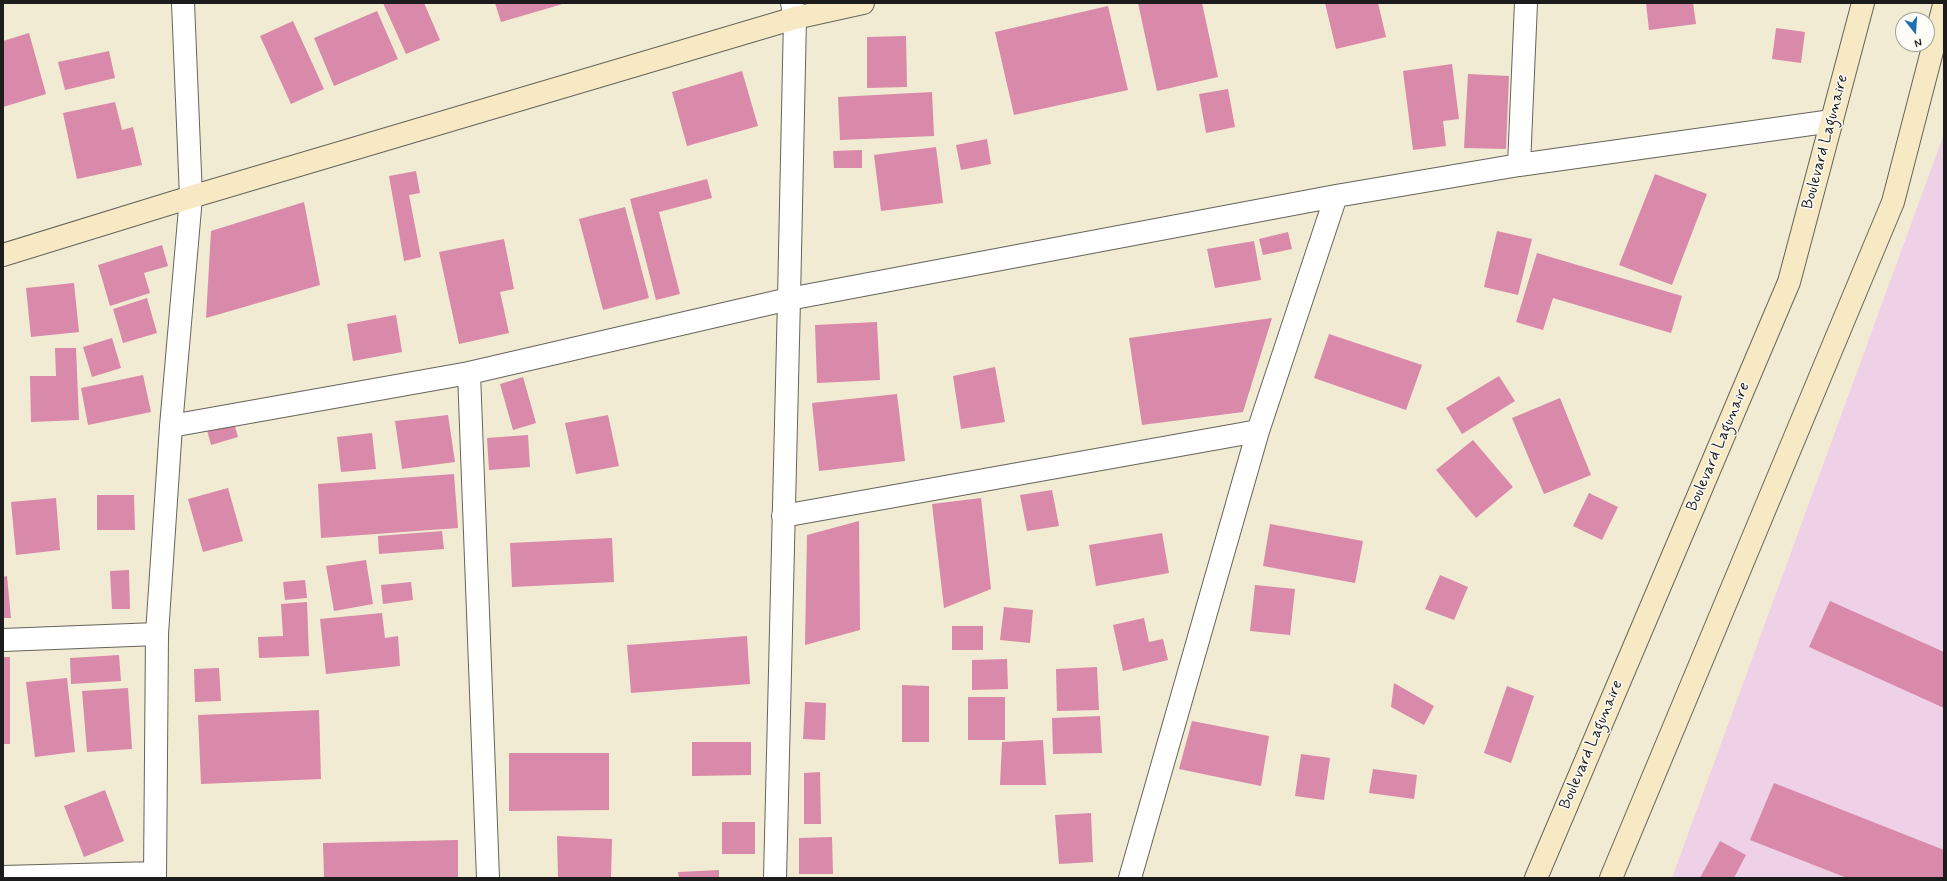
<!DOCTYPE html>
<html>
<head>
<meta charset="utf-8">
<style>
  body { margin:0 }
  #map { position:relative; width:1947px; height:881px; overflow:hidden; background:#f0ebd2; font-family:Mynerve,sans-serif }
  canvas { display:block }
  .frame { position:absolute; inset:0; border:4px solid #1c1c1c; pointer-events:none }
  .north { position:absolute; left:1895px; top:12px; width:40px; height:40px; box-sizing:border-box; background:#fdfcf7; border:1px solid #a3a29f; border-radius:50%; rotate:163deg; font-size:11px; font-weight:700; line-height:16px; text-align:center; color:#1c1c1c }
  .north::after { content:''; display:block; margin:auto; width:14px; height:18px; background:#1f6fb2; clip-path:polygon(50% 0,100% 100%,50% 72%,0 100%) }
</style>
</head>
<body>
<div id="map">
<canvas width="1947" height="881"></canvas>
<div class="frame"></div>
<div class="north">N</div>
</div>
<script>
const g = document.querySelector('canvas').getContext('2d');
g.lineJoin = 'round';
function fill(path, color) {
  g.fillStyle = color;
  g.fill(path, 'evenodd');
}
function toPath(rows) {
  const path = new Path2D();
  for (const r of rows) {
    path.moveTo(r[0], r[1]);
    for (let i = 2; i < r.length; i += 2) path.lineTo(r[i], r[i + 1]);
  }
  return path;
}
function trace(path, color, width, dash) {
  g.strokeStyle = color;
  g.lineWidth = width;
  g.lineCap = dash ? 'butt' : 'round';
  g.setLineDash(dash || []);
  g.stroke(path);
}
function drawText(font, color, halo, rows, align = 'center') {
  g.font = font + ' Mynerve,sans-serif';
  g.lineWidth = 3;
  g.setLineDash([]);
  g.textBaseline = 'middle';
  g.strokeStyle = halo;
  g.fillStyle = color;
  for (const [text, x, y, turn = 0] of rows) {
    g.save();
    g.translate(x, y);
    g.rotate((+turn || 0) * Math.PI / 180);
    g.textAlign = isNaN(turn) ? turn : align;
    if (halo) g.strokeText(text, 0, 0);
    g.fillText(text, 0, 0);
    g.restore();
  }
}
fill(toPath([
  [1944,134,1944,878,1672,878]
]), '#eed0e7');
fill(toPath([
  [383,3,424,3,440,40,406,54],
  [495,3,566,3,501,22],
  [1138,3,1202,3,1218,77,1157,91],
  [1325,3,1378,3,1386,37,1336,49],
  [1646,3,1693,3,1696,24,1649,30],
  [1108,6,1128,90,1014,115,995,32],
  [377,11,398,59,334,86,314,38],
  [293,21,324,89,291,104,260,36],
  [1776,28,1805,32,1801,63,1772,59],
  [29,33,46,94,3,107,3,41],
  [906,36,907,87,867,88,867,37],
  [109,51,115,78,65,90,58,62],
  [1452,64,1459,119,1443,121,1446,146,1413,150,1403,71],
  [742,71,758,126,687,146,672,92],
  [1468,74,1509,76,1506,149,1464,148],
  [1228,89,1235,127,1206,133,1199,94],
  [932,92,934,136,840,140,838,97],
  [115,102,122,130,133,127,142,165,77,179,63,113],
  [987,139,991,164,961,170,956,145],
  [936,147,943,203,881,211,874,155],
  [862,150,862,168,834,168,833,151],
  [416,171,420,193,409,195,421,257,404,261,389,176],
  [1655,174,1707,194,1672,285,1619,265],
  [707,179,712,198,659,212,680,294,656,300,630,199],
  [304,202,320,285,206,318,211,231],
  [625,207,649,298,603,310,579,219],
  [1497,231,1532,239,1518,295,1484,287],
  [1288,232,1292,249,1263,255,1259,239],
  [504,239,514,289,500,292,509,333,459,344,439,252],
  [1254,241,1261,280,1215,288,1207,249],
  [162,245,168,266,144,273,150,293,110,306,98,265],
  [1537,253,1682,296,1671,333,1553,298,1543,330,1516,322],
  [74,283,79,332,31,337,26,288],
  [147,298,157,333,123,343,113,309],
  [396,315,402,352,353,361,347,324],
  [1272,318,1243,412,1142,425,1129,338],
  [877,322,880,380,817,383,815,325],
  [1329,334,1422,365,1406,410,1314,378],
  [112,338,121,368,92,377,83,347],
  [55,348,76,348,79,420,31,422,30,376,56,376],
  [995,367,1005,422,961,429,953,376],
  [143,375,151,412,88,425,81,388],
  [1499,376,1515,401,1462,434,1446,408],
  [523,377,536,423,513,430,500,384],
  [897,394,905,461,819,471,812,403],
  [1560,398,1591,475,1544,494,1512,418],
  [448,415,455,462,402,469,395,421],
  [608,415,619,466,576,474,565,423],
  [234,423,238,437,211,445,207,430],
  [372,433,376,469,341,472,337,437],
  [528,435,530,467,489,470,487,438],
  [1473,440,1513,487,1476,518,1436,470],
  [454,474,458,528,321,538,318,484],
  [228,488,243,541,203,552,188,499],
  [1052,490,1059,526,1027,531,1020,495],
  [1589,493,1618,507,1602,540,1573,526],
  [97,495,134,495,135,530,97,530],
  [56,498,60,550,16,555,11,502],
  [981,498,991,589,944,608,932,504],
  [859,521,860,630,805,645,807,535],
  [1270,524,1363,541,1355,583,1263,566],
  [442,531,444,549,379,554,378,536],
  [1162,533,1169,573,1096,586,1089,545],
  [612,538,614,582,512,587,510,543],
  [366,560,373,604,334,611,326,566],
  [129,570,130,609,112,609,110,571],
  [1440,575,1468,587,1454,620,1425,609],
  [7,576,11,618,3,618,3,577],
  [305,580,307,598,285,600,283,582],
  [411,582,413,600,383,604,381,585],
  [1255,585,1295,589,1290,635,1250,631],
  [1830,601,1944,652,1944,708,1809,647],
  [307,602,309,656,259,658,258,637,283,636,281,604],
  [1004,607,1033,610,1030,643,1000,640],
  [382,613,385,638,398,636,400,666,326,674,320,619],
  [1144,618,1149,642,1163,639,1168,660,1123,671,1113,625],
  [952,626,983,626,983,650,952,650],
  [747,636,750,684,631,693,627,645],
  [119,655,121,681,71,684,70,658],
  [3,657,10,657,10,744,3,744],
  [1007,659,1008,689,972,690,972,660],
  [1097,667,1099,710,1057,711,1056,669],
  [219,668,221,701,195,702,194,669],
  [67,678,75,752,35,757,26,682],
  [1394,683,1434,706,1424,725,1391,707],
  [902,685,929,686,929,742,902,742],
  [1507,686,1534,696,1511,763,1484,753],
  [128,688,132,749,87,752,82,691],
  [968,697,1005,697,1005,740,968,740],
  [805,702,826,703,825,740,803,739],
  [319,710,321,779,201,784,198,715],
  [1100,716,1102,753,1053,754,1052,718],
  [1192,721,1269,736,1261,786,1179,769],
  [1043,740,1046,785,1000,785,1002,742],
  [692,742,751,742,751,775,692,776],
  [509,753,609,753,609,810,509,811],
  [1301,754,1330,758,1324,800,1295,796],
  [1373,769,1417,775,1414,799,1369,793],
  [820,772,821,824,804,824,804,773],
  [1774,783,1944,850,1944,878,1847,878,1750,840],
  [105,790,124,841,84,857,64,806],
  [1091,813,1093,862,1059,864,1055,815],
  [722,822,755,822,755,854,722,854],
  [557,836,612,839,611,878,558,878],
  [832,837,833,874,799,874,799,838],
  [458,840,458,878,324,878,323,843],
  [1720,841,1746,855,1734,878,1700,878],
  [719,870,719,878,679,878,678,872]
]), '#d989a9');
const street = toPath([
  [1519,165,1526,3],
  [469,373,488,878],
  [171,426,469,373,789,299,1336,196,1519,165,1832,121],
  [783,516,1258,431],
  [3,640,157,634],
  [3,877,154,873],
  [155,878,157,634,171,426,191,197,183,3],
  [775,878,789,299,795,18,792,3],
  [1130,878,1258,431,1336,196]
]);
const secondary = toPath([
  [3,255,191,197,795,18,863,3],
  [1536,878,1789,282,1863,3],
  [1611,878,1893,202,1944,5]
]);
trace(street, '#66645c', 24);
trace(secondary, '#66645c', 24);
trace(street, '#fff', 22);
trace(secondary, '#f6e9c3', 22);
drawText('16px', '#1c1c1c', '#fdfcf7', [
  ["Boulevard Lagunaire",1826,142,-75],
  ["Boulevard Lagunaire",1719,447,-67],
  ["Boulevard Lagunaire",1592,745,-67]
]);
</script>
</body>
</html>
